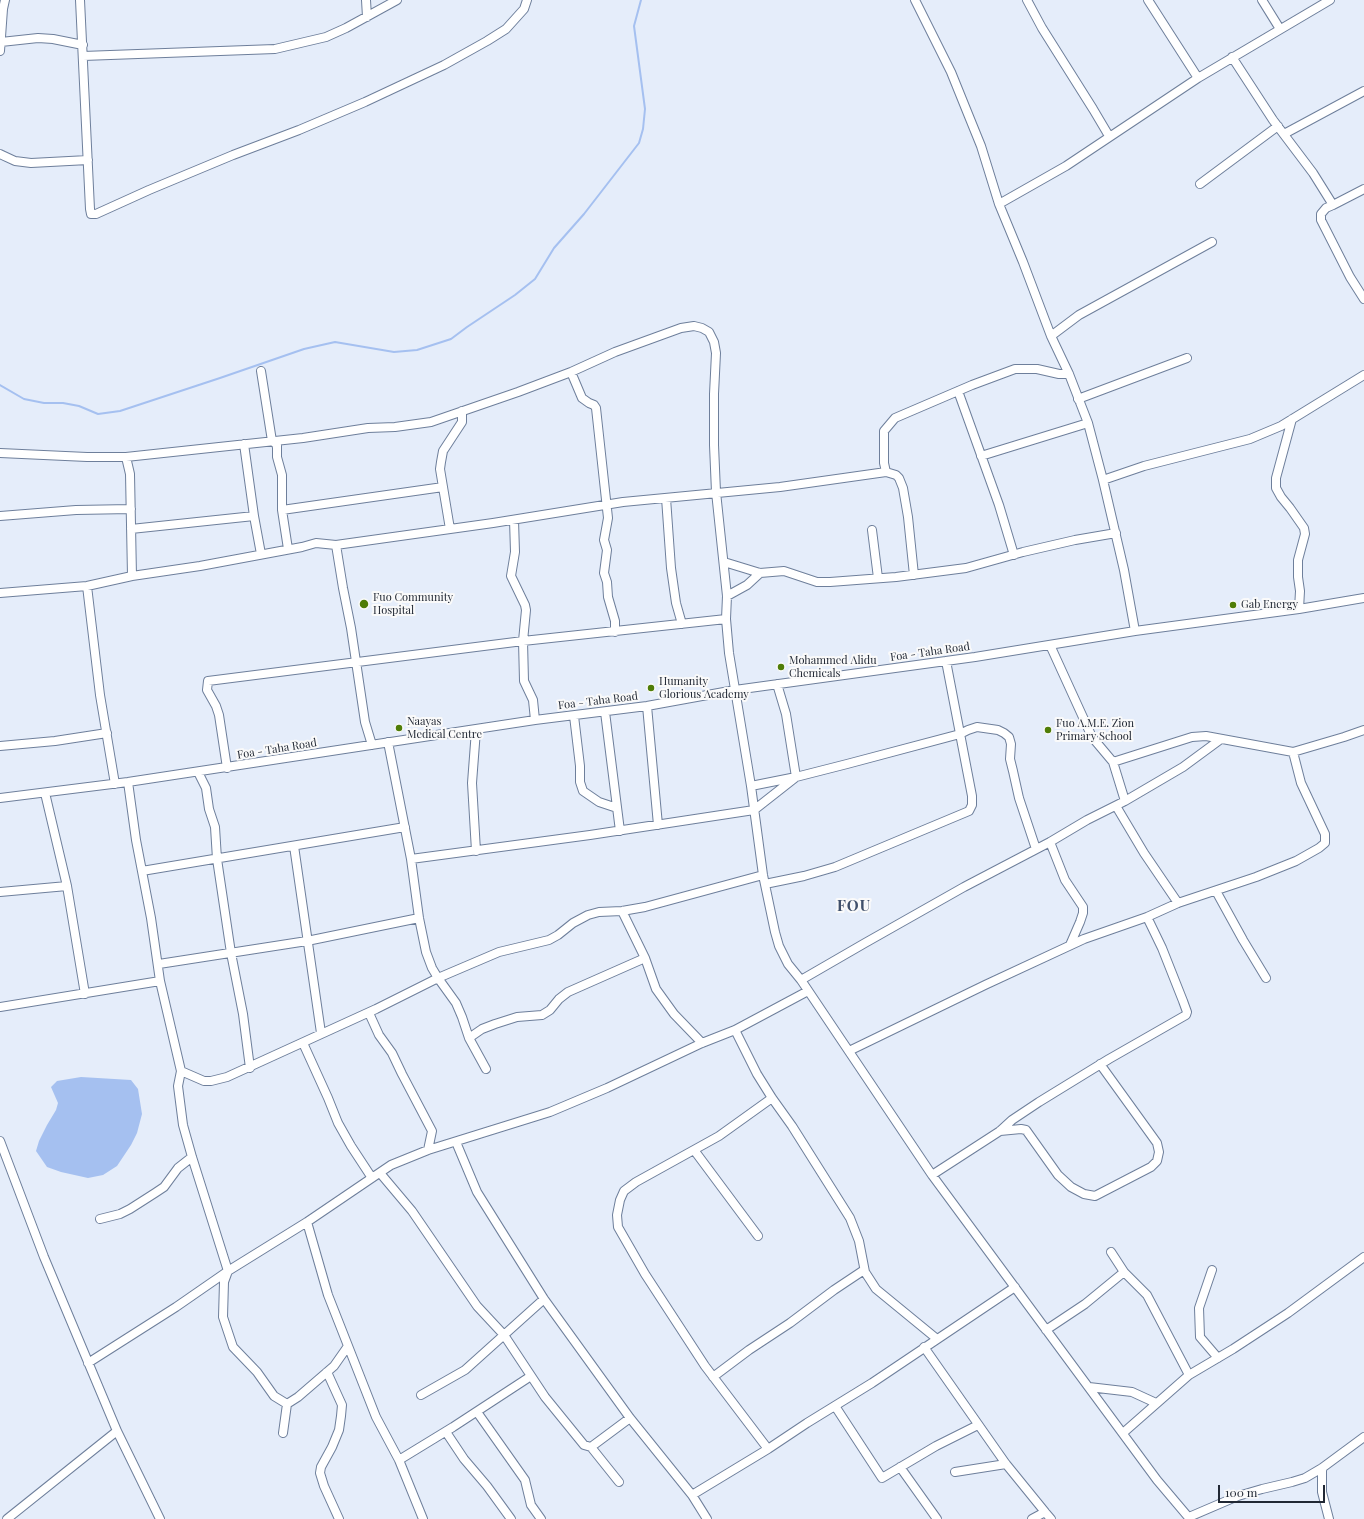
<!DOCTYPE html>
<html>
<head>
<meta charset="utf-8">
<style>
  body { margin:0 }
  #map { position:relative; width:1364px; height:1519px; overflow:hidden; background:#e5edfa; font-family:"Playfair Display",serif }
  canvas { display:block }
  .scale { position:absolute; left:1218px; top:1485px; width:107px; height:18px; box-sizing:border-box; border:2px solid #212834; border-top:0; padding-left:5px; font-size:12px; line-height:14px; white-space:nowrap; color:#212834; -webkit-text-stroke:3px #fafafa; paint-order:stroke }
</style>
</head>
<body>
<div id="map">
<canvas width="1364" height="1519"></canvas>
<div class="scale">100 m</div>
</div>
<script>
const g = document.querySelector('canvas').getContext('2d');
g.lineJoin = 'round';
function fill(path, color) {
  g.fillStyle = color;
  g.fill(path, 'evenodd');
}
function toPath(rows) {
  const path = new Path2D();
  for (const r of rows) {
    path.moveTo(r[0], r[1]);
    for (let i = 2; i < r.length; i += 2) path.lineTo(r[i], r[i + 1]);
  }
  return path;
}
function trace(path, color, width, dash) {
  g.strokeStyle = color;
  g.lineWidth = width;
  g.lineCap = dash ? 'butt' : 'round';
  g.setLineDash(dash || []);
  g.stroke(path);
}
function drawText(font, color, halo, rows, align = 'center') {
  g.font = font + ' "Playfair Display",serif';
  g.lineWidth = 4;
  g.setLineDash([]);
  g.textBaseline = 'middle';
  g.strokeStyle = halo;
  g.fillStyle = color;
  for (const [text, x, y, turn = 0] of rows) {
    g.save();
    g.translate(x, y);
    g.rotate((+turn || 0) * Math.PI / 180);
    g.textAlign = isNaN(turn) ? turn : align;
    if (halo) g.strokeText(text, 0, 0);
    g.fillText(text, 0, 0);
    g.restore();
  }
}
fill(toPath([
  [81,1077,131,1080,138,1089,142,1114,137,1133,131,1145,117,1166,103,1175,88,1178,61,1172,47,1167,36,1151,39,1141,47,1125,56,1110,58,1103,51,1087,57,1081]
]), '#a5c0f0');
trace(toPath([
  [0,385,24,399,44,403,63,403,79,406,98,414,120,411,220,378,304,349,335,342,394,352,417,350,451,339,467,327,515,295,535,279,554,248,584,214,639,143,643,129,645,109,634,26,641,0]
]), '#a5c0f0', 2);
const minor = toPath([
  [80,0,90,209,91,214,96,214,149,190,233,155,299,130,365,102,444,65,487,41,506,29,524,9,527,0],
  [366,0,367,17],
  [915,0,951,72,968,114,981,146,999,204,1023,262,1051,336,1069,374,1088,423,1103,480],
  [1027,0,1042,28,1093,109,1109,136],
  [1148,0,1198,78],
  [1262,0,1280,29],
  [1,42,38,38,53,39,83,45],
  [0,51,3,9,5,0],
  [83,56,275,49,326,37,346,28,397,0],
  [1232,57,1273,120,1313,173,1333,205,1364,189],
  [1284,134,1364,91],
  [0,154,15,161,31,163,88,160],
  [1200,184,1278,126],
  [999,204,1066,166,1198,78,1330,0],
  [1333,205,1326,208,1321,214,1321,220,1350,277,1364,299],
  [1051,336,1079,315,1212,242],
  [261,371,272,441,277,445,277,457,282,475,282,510,288,549],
  [571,372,582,398,589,403,594,405,596,408,608,518,604,540,607,550,604,573,607,582,608,597,615,621,615,632],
  [958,391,999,505,1014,555],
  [1078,399,1187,358],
  [1292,419,1276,478,1276,488,1281,497,1290,508,1304,528,1305,534,1298,560,1298,577,1300,591,1299,609],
  [244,444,254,516,261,554],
  [0,453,87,457,126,457,303,438,368,428,395,427,431,422,518,392,571,372,615,352,681,328,694,326,702,328,709,332,714,342,716,353,714,394,714,445,716,492,727,596,726,619,729,653,751,786,763,875,775,932,779,946,788,964,801,980,932,1175,1157,1480,1190,1519],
  [981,456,1088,423],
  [126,457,130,474,132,576],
  [886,472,884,463,884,431,895,418,972,385,1015,369,1037,369,1059,374,1069,374],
  [666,498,671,568,676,603,682,624],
  [282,510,443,487],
  [0,516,76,510,131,509],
  [514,520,515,552,511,576,525,605,526,610,523,641,524,681,533,700,535,720],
  [131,529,254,516],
  [450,529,440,469,441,462,443,451,462,422,462,411],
  [872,530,878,578],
  [336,545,343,588,351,628,365,722,372,745],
  [724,562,760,573,784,571,817,582,830,582,896,577,966,568,1023,552,1075,540,1116,533],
  [87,586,100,695,115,784],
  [0,593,87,586,132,576,200,566,302,547,316,543,336,545,493,523,623,502,780,487,886,472,896,475,899,478,903,488,908,517,914,575],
  [727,596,747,585,760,573],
  [1135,631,1124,570,1103,480,1144,466,1250,439,1281,426,1364,375],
  [777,684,786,714,796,777],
  [647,706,658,825],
  [605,712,620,831],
  [574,716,580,766,580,782,583,791,599,802,617,808],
  [388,742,411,859,419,918,426,952,432,968,438,978,456,1003,462,1017,469,1038,486,1069],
  [0,746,55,741,107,733],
  [1113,762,1192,737,1206,736,1293,752,1344,737,1364,730],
  [227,768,219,715,216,706,207,690,208,681,523,641,726,619],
  [198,772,206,788,209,809,215,827,217,859,231,953,243,1014,250,1068],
  [128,782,136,840,151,918,160,981,181,1071,178,1086,183,1125,192,1157,228,1271,224,1282,223,1317,233,1347,257,1372,274,1396,287,1404],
  [751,786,796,777,847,764,960,734,968,730,977,727,998,730,1004,733,1009,737,1011,744,1010,759,1013,771,1019,798,1036,849],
  [45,793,67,886,85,994],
  [0,798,128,782,535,720,647,706,735,690,975,657,1135,631,1299,609,1364,598],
  [1125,801,1183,767,1221,739],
  [1116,806,1144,853,1178,903],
  [1050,842,1065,880,1083,907,1083,913,1080,922,1070,945],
  [294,846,321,1033],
  [476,851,472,783,476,730],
  [411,859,590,835,754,810,796,777],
  [142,871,405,827],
  [765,884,804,876,835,867,969,811,972,805,972,796,946,661],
  [1216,891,1243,940,1266,978],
  [0,892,67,886],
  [622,911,645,958,656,989,674,1014,702,1043],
  [159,964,307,941,419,918],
  [801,980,865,943,964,887,1050,842,1087,820,1125,801,1113,762,1092,737,1050,645],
  [0,1007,160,981],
  [369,1013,379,1035,392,1053,402,1074,432,1131,428,1150],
  [735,1030,757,1074,772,1098,792,1126,850,1218,859,1241,865,1272,876,1289,937,1339],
  [469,1038,482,1029,495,1024,517,1017,542,1015,550,1010,559,999,568,992,645,958],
  [303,1043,328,1098,338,1123,351,1146,372,1178],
  [849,1051,985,985,1084,939,1147,917,1178,903,1256,877,1296,861,1319,848,1325,843,1325,834,1301,783,1293,752],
  [181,1071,204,1081,211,1081,227,1077,376,1009,438,978,499,952,549,940,558,935,573,923,588,915,599,912,622,911,645,907,763,875],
  [1000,1131,1021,1129,1026,1130,1058,1175,1071,1187,1084,1194,1095,1196,1151,1167,1157,1161,1159,1152,1157,1143,1100,1064],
  [0,1141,44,1257,117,1431,160,1519],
  [456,1142,477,1192,544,1299,630,1418,692,1495,707,1519],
  [694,1150,758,1236],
  [380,1173,412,1211,477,1306,504,1335,545,1397,584,1445,591,1447,630,1418],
  [932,1175,1000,1131,1012,1120,1039,1102,1109,1059,1186,1015,1187,1012,1183,1001,1162,948,1147,917],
  [100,1219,120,1214,130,1209,155,1193,164,1187,178,1168,192,1157],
  [307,1222,328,1295,376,1417,399,1460,423,1519],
  [1212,1270,1199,1308,1200,1337,1218,1358],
  [1124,1272,1147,1295,1189,1375],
  [1046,1330,1085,1304,1124,1272,1111,1252],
  [924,1347,1006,1464,1045,1512],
  [88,1363,176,1307,228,1271,307,1222,391,1165,428,1150,550,1112,607,1088,702,1043,735,1030,808,991],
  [327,1372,342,1405,341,1416,339,1430,332,1447,321,1467,320,1473,324,1486,339,1519],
  [713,1377,749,1350,790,1323,834,1290,864,1270],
  [1089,1387,1132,1392,1156,1403],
  [421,1395,465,1370,544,1299],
  [835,1406,882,1478,936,1446,978,1425],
  [477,1412,525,1480,531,1505,541,1519],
  [446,1432,464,1459,487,1486,511,1519],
  [283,1433,287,1404,298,1397,334,1366,348,1346],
  [1123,1433,1189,1375,1233,1349,1288,1313,1364,1257],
  [591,1447,619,1482],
  [768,1449,705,1366,645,1274,618,1227,617,1215,620,1200,624,1191,636,1182,719,1136,772,1098],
  [399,1460,453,1427,531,1376],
  [900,1467,937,1519],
  [1322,1468,1322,1492,1329,1519],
  [955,1472,1006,1464],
  [692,1495,768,1449,807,1423,872,1383,1015,1287],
  [1189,1517,1238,1496,1262,1489,1292,1482,1305,1478,1322,1468,1364,1437],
  [7,1519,117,1431],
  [1032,1519,1045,1512,1051,1519]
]);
trace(minor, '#6e7f9b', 10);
trace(minor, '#fff', 8);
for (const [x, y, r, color] of [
  [364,604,5,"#4f7d07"],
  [1233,605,4,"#4f7d07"],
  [781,667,4,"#4f7d07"],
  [651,688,4,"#4f7d07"],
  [399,728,4,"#4f7d07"],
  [1048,730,4,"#4f7d07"]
]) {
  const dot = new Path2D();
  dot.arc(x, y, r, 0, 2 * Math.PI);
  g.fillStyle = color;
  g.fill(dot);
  trace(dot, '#fafafa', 1.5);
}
drawText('11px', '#212834', '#fafafa', [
  ["Fuo Community",373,598],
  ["Hospital",373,611],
  ["Gab Energy",1241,605],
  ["Mohammed Alidu",789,661],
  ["Chemicals",789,674],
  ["Humanity",659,682],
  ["Glorious Academy",659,695],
  ["Naayas",407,722],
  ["Medical Centre",407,735],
  ["Fuo A.M.E. Zion",1056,724],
  ["Primary School",1056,737]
], 'left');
drawText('11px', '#212834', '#fafafa', [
  ["Foa - Taha Road",930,652,-8],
  ["Foa - Taha Road",598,701,-7],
  ["Foa - Taha Road",277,749,-9]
]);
g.letterSpacing = '1px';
drawText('bold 15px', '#40506b', '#fafafa', [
  ["FOU",854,906]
]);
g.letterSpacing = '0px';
</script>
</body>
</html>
